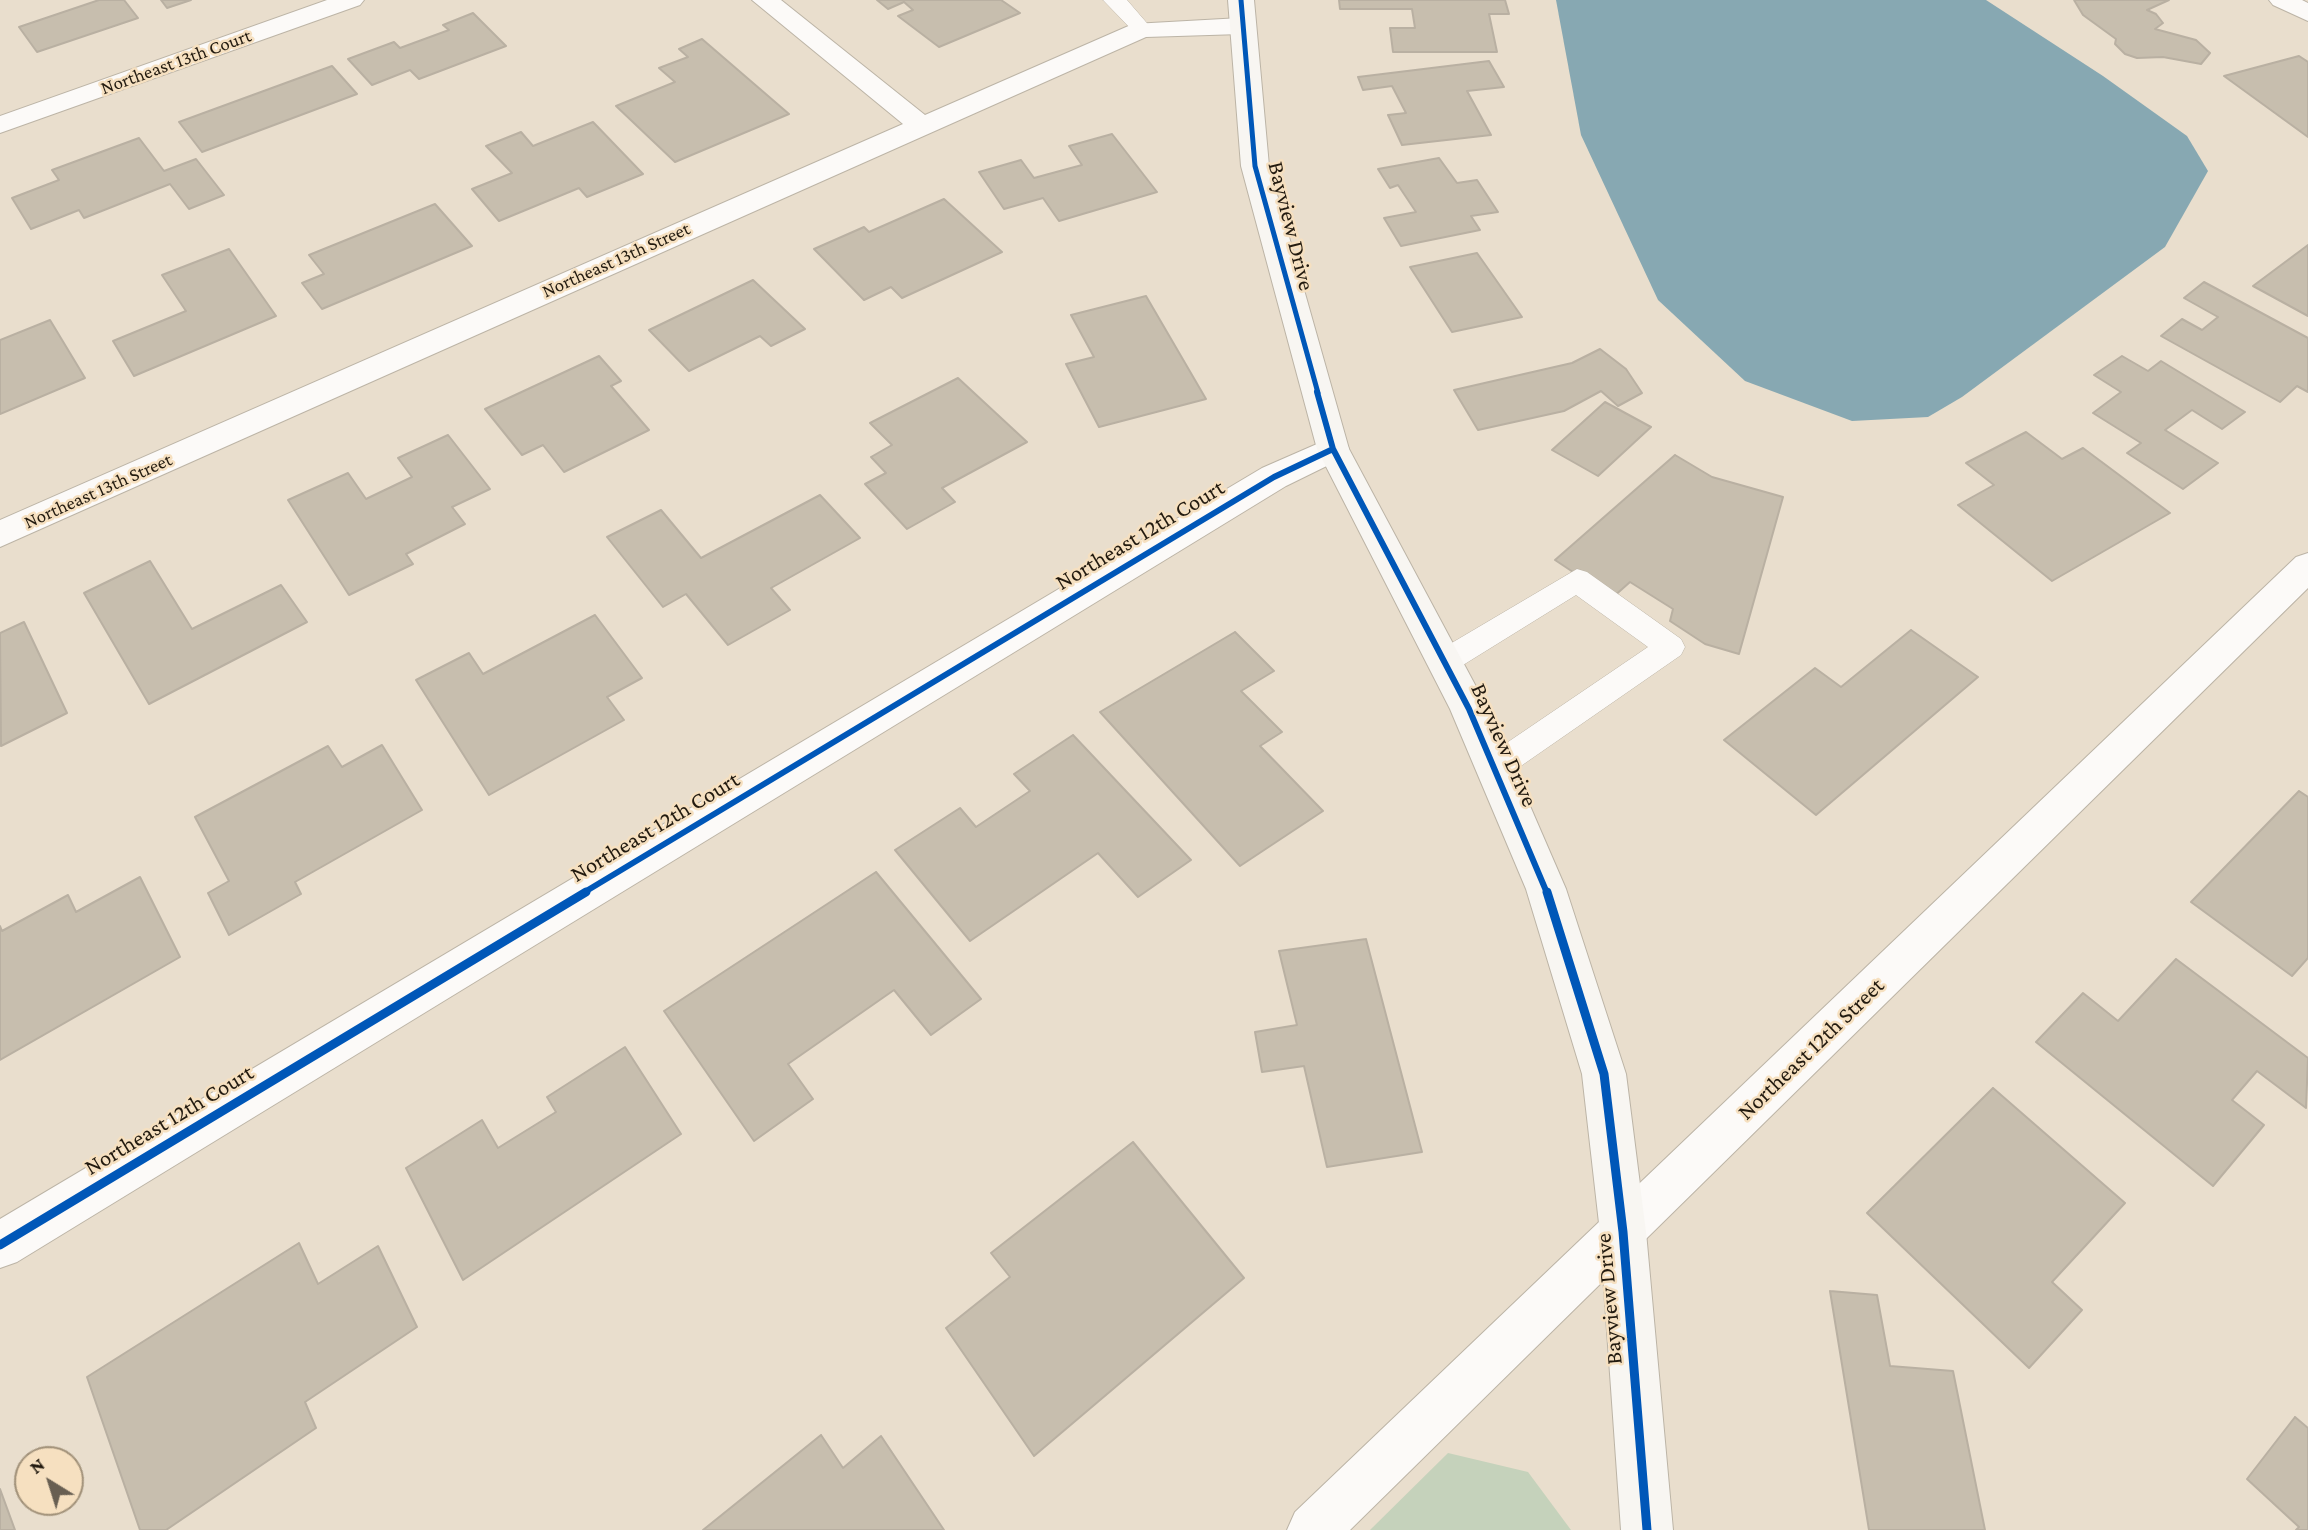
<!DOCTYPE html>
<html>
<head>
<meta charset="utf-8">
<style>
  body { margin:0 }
  #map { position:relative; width:2308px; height:1530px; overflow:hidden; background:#e9decd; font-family:"Crimson Pro",serif }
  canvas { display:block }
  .north { position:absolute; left:14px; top:1446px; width:70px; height:70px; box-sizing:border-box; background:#f6e0c0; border:2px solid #a19179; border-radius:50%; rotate:322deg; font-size:19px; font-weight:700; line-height:28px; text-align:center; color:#221a0f }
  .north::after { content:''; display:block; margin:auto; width:24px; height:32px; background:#685f52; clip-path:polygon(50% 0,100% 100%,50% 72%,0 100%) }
</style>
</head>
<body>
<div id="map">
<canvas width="2308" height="1530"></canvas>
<div class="north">N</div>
</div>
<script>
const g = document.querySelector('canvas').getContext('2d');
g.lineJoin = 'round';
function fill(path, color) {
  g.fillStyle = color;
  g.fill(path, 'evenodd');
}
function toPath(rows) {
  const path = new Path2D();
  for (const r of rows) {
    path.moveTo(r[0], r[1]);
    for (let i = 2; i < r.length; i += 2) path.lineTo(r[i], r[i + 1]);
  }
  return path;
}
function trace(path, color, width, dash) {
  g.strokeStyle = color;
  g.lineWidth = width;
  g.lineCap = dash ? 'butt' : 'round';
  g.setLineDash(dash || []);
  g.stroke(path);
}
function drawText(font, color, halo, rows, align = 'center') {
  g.font = font + ' "Crimson Pro",serif';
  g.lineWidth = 5;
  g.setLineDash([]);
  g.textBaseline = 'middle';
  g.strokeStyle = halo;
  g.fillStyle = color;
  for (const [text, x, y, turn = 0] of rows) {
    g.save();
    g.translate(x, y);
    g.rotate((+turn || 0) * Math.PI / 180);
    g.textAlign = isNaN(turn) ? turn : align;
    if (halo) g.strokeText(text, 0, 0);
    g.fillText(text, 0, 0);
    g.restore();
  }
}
fill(toPath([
  [1448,1453,1528,1472,1571,1530,1370,1530]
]), '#c5d2bb');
fill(toPath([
  [1556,0,1986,0,2103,76,2187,136,2208,171,2165,247,1962,397,1928,417,1852,421,1745,381,1658,300,1581,135]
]), '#87a8b2');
const building = toPath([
  [99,0,124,0,138,18,37,52,19,27,99,0],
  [161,0,191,0,167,8,161,0],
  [877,0,1001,0,1020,13,939,47,898,16,913,10,904,2,888,9,877,0],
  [1339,0,1505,0,1509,14,1489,14,1497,52,1393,52,1390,28,1415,28,1412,9,1340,9,1339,0],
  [2074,0,2169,0,2147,10,2156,14,2163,23,2155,29,2196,40,2210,53,2201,64,2163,57,2137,58,2125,54,2115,44,2116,39,2083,15,2074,0],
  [473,13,506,46,419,79,410,70,372,85,348,59,394,42,400,48,449,30,443,25,473,13],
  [702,39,789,114,675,162,616,106,675,82,659,68,688,57,679,49,702,39],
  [2299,56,2308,62,2308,137,2224,76,2299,56],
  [1489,61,1504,87,1467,91,1491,135,1402,145,1388,115,1406,113,1392,86,1363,90,1358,77,1489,61],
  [332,66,357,94,202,152,179,122,332,66],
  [593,122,643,174,587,197,579,188,499,221,472,189,512,173,486,146,521,132,533,146,593,122],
  [1112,134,1157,192,1059,221,1043,198,1004,209,979,172,1021,160,1034,178,1082,165,1069,146,1112,134],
  [139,138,164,171,196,159,224,195,189,209,170,184,84,218,79,210,31,229,12,198,59,180,52,170,139,138],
  [1439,158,1457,183,1477,180,1498,212,1471,216,1480,230,1401,246,1384,218,1416,212,1398,185,1390,188,1378,169,1439,158],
  [944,199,1002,252,902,298,891,287,864,300,814,249,864,227,869,232,944,199],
  [435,204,472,246,322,309,302,283,324,274,309,255,435,204],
  [2308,245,2308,316,2253,286,2308,245],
  [229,249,276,316,134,376,113,341,186,311,162,275,229,249],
  [1477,253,1522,317,1452,332,1410,267,1477,253],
  [753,280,805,329,771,346,760,336,689,371,649,330,753,280],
  [2204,282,2308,338,2308,392,2297,386,2280,402,2161,336,2182,319,2202,330,2218,317,2184,298,2204,282],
  [1146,296,1206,399,1099,427,1066,364,1094,357,1071,315,1146,296],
  [50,320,85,378,0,414,0,340,50,320],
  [1600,349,1626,369,1642,393,1618,406,1601,391,1564,411,1478,430,1454,390,1572,363,1600,349],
  [599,356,621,381,611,386,649,430,564,472,543,445,522,455,485,409,599,356],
  [2122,356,2148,371,2161,361,2245,412,2222,429,2192,410,2165,430,2218,463,2183,489,2127,453,2141,443,2093,413,2121,392,2094,375,2122,356],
  [958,378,1027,442,942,488,955,502,907,529,865,484,886,473,871,457,892,445,870,423,958,378],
  [1605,402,1651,427,1598,476,1552,450,1605,402],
  [2026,432,2062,459,2083,448,2170,513,2052,581,1958,505,1994,485,1966,463,2026,432],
  [448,435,490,489,452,507,465,524,406,554,413,564,349,595,288,500,348,473,366,499,412,477,398,458,448,435],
  [1675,455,1712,477,1783,497,1739,654,1705,644,1670,621,1673,609,1630,582,1612,598,1555,560,1675,455],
  [820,495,860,538,771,588,790,610,728,645,686,594,663,607,607,537,661,510,701,558,820,495],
  [150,561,192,629,281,585,307,622,149,704,84,593,150,561],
  [595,615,642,678,607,697,624,720,489,795,416,680,469,653,483,674,595,615],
  [24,622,67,713,1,746,0,633,24,622],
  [1911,630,1978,677,1816,815,1724,740,1815,668,1841,687,1911,630],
  [1235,632,1274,671,1241,691,1282,732,1260,746,1323,811,1240,866,1100,712,1235,632],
  [1073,735,1191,860,1138,897,1098,853,970,941,895,850,960,808,976,827,1030,791,1014,774,1073,735],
  [382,745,422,810,295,882,301,894,229,935,208,893,229,881,195,817,328,746,342,767,382,745],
  [2299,791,2308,797,2308,958,2292,976,2191,902,2299,791],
  [876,872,981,999,931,1035,894,990,788,1064,813,1099,754,1141,664,1011,876,872],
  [140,877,180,957,0,1060,0,926,2,931,68,895,76,912,140,877],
  [1366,939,1422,1152,1327,1167,1304,1066,1262,1072,1255,1032,1297,1025,1279,951,1366,939],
  [2176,959,2308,1058,2306,1108,2257,1071,2232,1100,2264,1125,2213,1186,2036,1042,2083,993,2118,1021,2176,959],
  [625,1047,681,1134,463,1280,406,1168,482,1120,498,1148,556,1112,547,1097,625,1047],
  [1993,1088,2125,1203,2052,1282,2082,1310,2029,1368,1867,1213,1993,1088],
  [1133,1142,1244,1278,1034,1456,946,1328,1010,1277,991,1253,1133,1142],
  [299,1243,318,1284,378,1246,417,1327,305,1402,316,1428,166,1530,140,1530,87,1377,299,1243],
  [1830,1291,1877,1295,1890,1366,1953,1371,1985,1530,1869,1530,1830,1291],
  [2295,1417,2308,1428,2308,1530,2296,1530,2299,1527,2247,1479,2295,1417],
  [821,1435,843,1468,881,1436,944,1530,703,1530,821,1435],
  [0,1489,15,1530,0,1530,0,1489]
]);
fill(building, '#c7beae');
trace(building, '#b9b0a2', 2);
const lane = toPath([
  [1103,0,1127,0,1152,29,1142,35,1135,33,1103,0],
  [1577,569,1587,572,1681,639,1685,647,1681,655,1505,777,1494,781,1483,777,1478,768,1483,759,1648,647,1576,595,1455,670,1444,674,1433,670,1429,662,1433,654,1577,569]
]);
const street = toPath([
  [327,0,364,0,360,5,0,133,0,116,327,0],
  [752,0,781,0,925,115,1133,24,1241,18,1250,21,1254,26,1250,31,1241,34,1146,37,0,547,0,520,903,124,752,0],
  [2269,0,2302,0,2308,3,2308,21,2273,5,2269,0],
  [1333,437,1345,441,1349,449,1345,457,1286,486,17,1262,0,1268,0,1219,1262,468,1333,437],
  [2308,553,2308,588,1350,1530,1287,1530,1295,1512,2296,557,2308,553]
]);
const secondary = toPath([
  [1228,0,1254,0,1269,166,1349,449,1488,709,1566,889,1626,1074,1646,1232,1673,1530,1621,1530,1600,1232,1582,1074,1526,889,1450,709,1317,449,1241,166,1228,0]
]);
trace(lane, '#bcb4a6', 1);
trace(street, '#bcb4a6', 2);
trace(secondary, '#bcb4a6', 2);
fill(lane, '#fcfaf8');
fill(street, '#fcfaf8');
fill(secondary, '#f8f6f2');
trace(toPath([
  [1241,0,1255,166,1318,393]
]), '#0057b8', 5);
trace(toPath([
  [1317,392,1333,449,1469,709,1547,893],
  [583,893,1274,477,1333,449]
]), '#0057b8', 6);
trace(toPath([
  [1547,892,1604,1074,1623,1232,1647,1530],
  [0,1245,586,892]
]), '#0057b8', 9);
drawText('19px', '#221a0f', '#f6e0c0', [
  ["Northeast 13th Court",176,62,-20],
  ["Northeast 13th Street",616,260,-24],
  ["Northeast 13th Street",98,491,-24]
]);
drawText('23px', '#221a0f', '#f6e0c0', [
  ["Bayview Drive",1291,226,76],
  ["Northeast 12th Court",1140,535,-31],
  ["Bayview Drive",1504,745,66],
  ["Northeast 12th Court",655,827,-31],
  ["Northeast 12th Street",1811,1049,-44],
  ["Northeast 12th Court",169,1120,-31],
  ["Bayview Drive",1609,1299,-95]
]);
</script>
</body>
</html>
